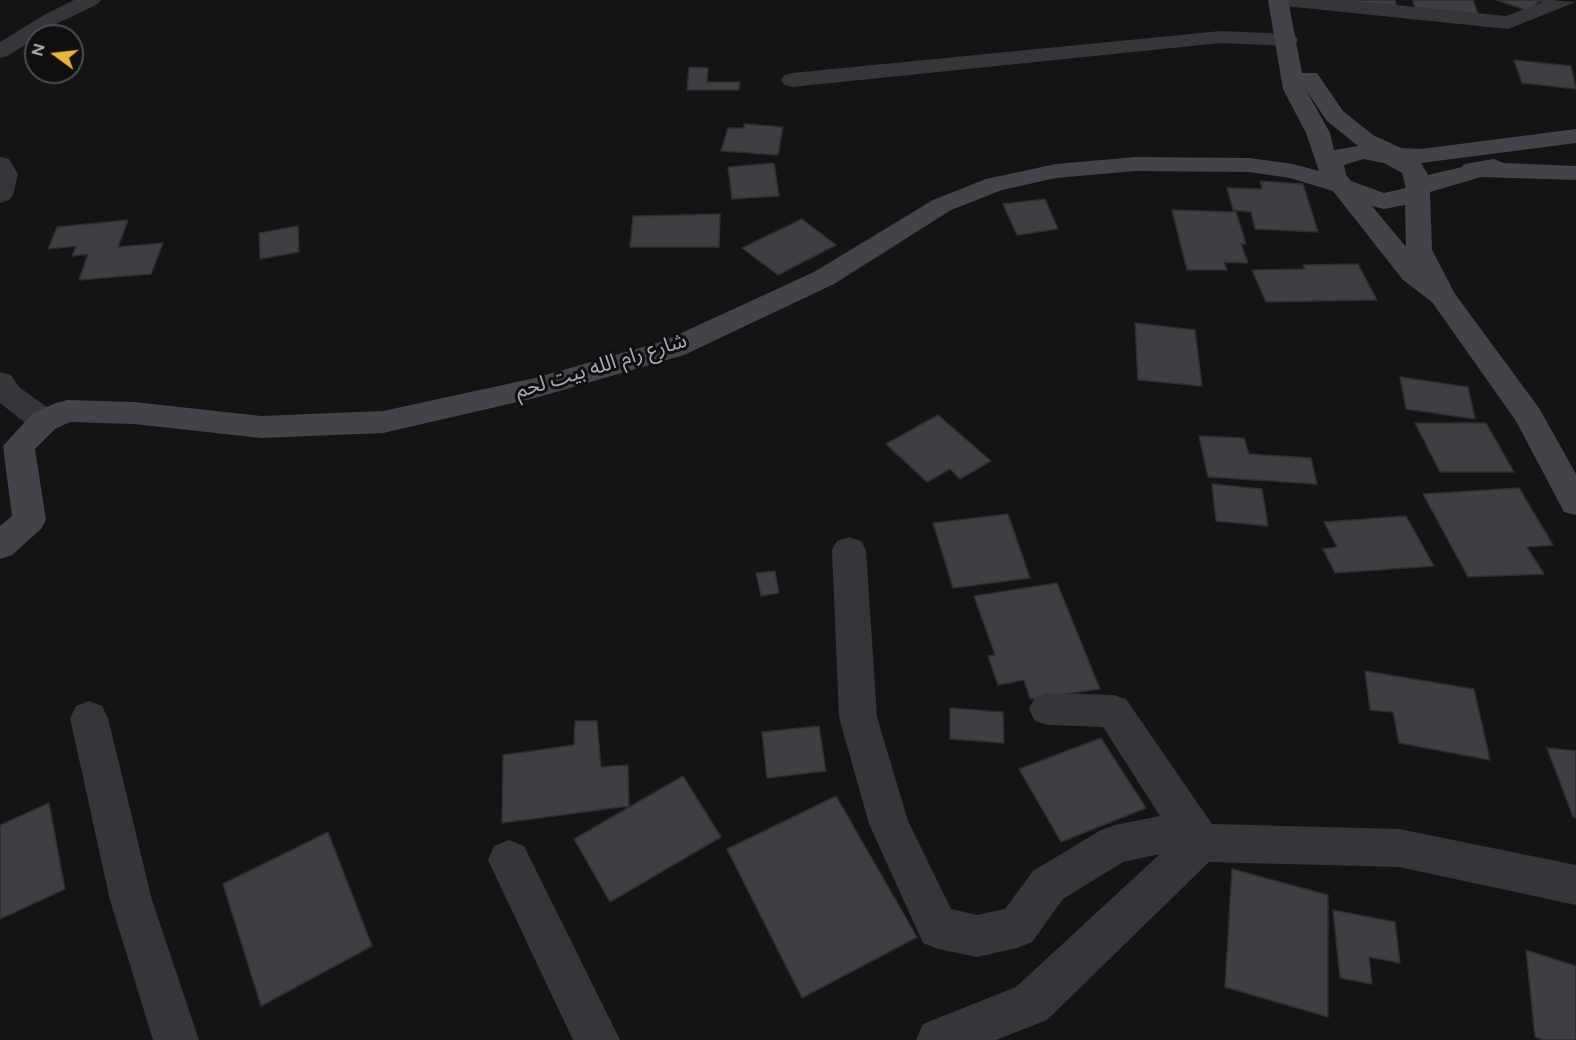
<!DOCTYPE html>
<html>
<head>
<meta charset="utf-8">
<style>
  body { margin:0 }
  #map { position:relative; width:1576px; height:1040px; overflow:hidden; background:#141415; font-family:Figtree,sans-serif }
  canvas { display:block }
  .north { position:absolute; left:24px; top:24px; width:60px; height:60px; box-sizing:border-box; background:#0f0f10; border:2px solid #4b4d52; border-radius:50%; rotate:285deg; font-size:16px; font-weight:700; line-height:24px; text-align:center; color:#a6aab5 }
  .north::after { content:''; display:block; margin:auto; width:21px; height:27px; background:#e6b73b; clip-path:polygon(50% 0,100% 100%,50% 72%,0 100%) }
</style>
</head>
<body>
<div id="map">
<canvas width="1576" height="1040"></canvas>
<div class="north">N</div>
</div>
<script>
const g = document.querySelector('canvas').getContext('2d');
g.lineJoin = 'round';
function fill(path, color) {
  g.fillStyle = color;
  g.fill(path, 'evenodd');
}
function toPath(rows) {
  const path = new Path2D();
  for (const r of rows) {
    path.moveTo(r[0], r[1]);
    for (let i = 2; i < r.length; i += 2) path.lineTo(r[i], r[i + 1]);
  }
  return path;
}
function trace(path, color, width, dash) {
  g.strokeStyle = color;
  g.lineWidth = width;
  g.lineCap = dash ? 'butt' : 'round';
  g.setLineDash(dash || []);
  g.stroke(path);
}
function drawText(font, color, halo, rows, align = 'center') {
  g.font = font + ' Figtree,"Noto Sans Arabic",sans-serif';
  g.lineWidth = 6;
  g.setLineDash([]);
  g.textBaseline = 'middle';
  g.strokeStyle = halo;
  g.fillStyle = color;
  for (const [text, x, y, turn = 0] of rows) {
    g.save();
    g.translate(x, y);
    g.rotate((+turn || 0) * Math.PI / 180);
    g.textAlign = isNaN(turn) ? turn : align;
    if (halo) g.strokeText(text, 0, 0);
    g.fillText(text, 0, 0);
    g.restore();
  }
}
const building = toPath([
  [1327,0,1395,0,1397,8,1327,0],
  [1413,0,1473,0,1478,14,1415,8,1413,0],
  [1496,0,1555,0,1551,5,1539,1,1529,11,1496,0],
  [1514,60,1571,66,1576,89,1522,83,1514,60],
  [689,67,708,68,707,82,740,82,739,90,687,90,689,67],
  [744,124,783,127,778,155,721,151,728,128,744,128,744,124],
  [774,163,779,196,732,199,728,167,774,163],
  [1260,181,1303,184,1318,232,1255,229,1251,212,1233,210,1227,188,1262,189,1260,181],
  [1045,199,1058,229,1017,235,1003,204,1045,199],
  [1172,210,1236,212,1246,244,1241,244,1248,263,1224,262,1227,270,1187,270,1172,210],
  [720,214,719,247,630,247,633,216,720,214],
  [802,219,836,245,778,275,742,248,802,219],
  [128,220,118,247,163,243,151,274,79,280,88,254,72,256,76,246,48,249,57,227,128,220],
  [298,226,299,252,260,259,259,233,298,226],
  [1358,264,1377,300,1266,302,1252,270,1305,269,1303,265,1358,264],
  [1135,323,1195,330,1202,386,1138,380,1135,323],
  [1400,377,1468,387,1475,419,1406,409,1400,377],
  [938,415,991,461,960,479,950,469,927,482,886,444,938,415],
  [1415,423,1486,423,1514,472,1440,472,1415,423],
  [1199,436,1244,438,1249,454,1311,458,1317,484,1208,477,1199,436],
  [1212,484,1262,489,1268,526,1216,521,1212,484],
  [1519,488,1553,545,1527,547,1544,574,1468,577,1423,494,1519,488],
  [1008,514,1030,578,953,588,933,523,1008,514],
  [1406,516,1434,566,1335,573,1323,549,1337,547,1324,522,1406,516],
  [775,571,779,593,761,596,756,573,775,571],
  [1057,583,1100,689,1030,699,1024,680,998,685,988,656,995,655,974,596,1057,583],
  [1365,671,1474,689,1490,760,1399,743,1393,712,1370,710,1365,671],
  [950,708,1003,712,1004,743,950,739,950,708],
  [575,721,597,721,601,767,628,765,629,806,502,823,503,755,574,745,575,721],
  [819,726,826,771,767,778,762,732,819,726],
  [1101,738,1146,808,1061,842,1019,769,1101,738],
  [1547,748,1576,751,1576,818,1573,817,1547,748],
  [683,776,721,837,610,902,574,839,683,776],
  [836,796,917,937,802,998,727,849,836,796],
  [49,803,65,889,0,919,0,825,49,803],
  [328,832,372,946,261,1006,223,884,328,832],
  [1232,869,1328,895,1328,1017,1225,987,1232,869],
  [1333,910,1395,922,1400,963,1369,957,1372,984,1340,978,1333,910],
  [1526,950,1576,966,1576,1040,1544,1040,1535,1037,1526,950]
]);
fill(building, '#3e3f42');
trace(building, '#2e2e31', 1.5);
fill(toPath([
  [74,0,101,0,98,4,58,23,8,56,0,58,0,42,44,15,74,0],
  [1275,0,1345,0,1506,16,1548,0,1576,2,1508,29,1285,6,1278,4,1275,0],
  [1221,31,1287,34,1295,35,1298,40,1295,45,1287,46,1221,43,792,87,784,85,781,80,784,75,792,73,1221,31],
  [0,157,9,159,18,174,13,195,9,200,0,203,0,157],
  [0,372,11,375,19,387,55,413,59,421,55,429,44,432,33,429,0,403,0,372],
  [849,537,861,541,866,550,877,717,908,821,951,909,977,915,1005,909,1033,871,1101,830,1115,825,1160,816,1103,727,1048,725,1035,721,1029,709,1035,697,1048,693,1113,695,1126,699,1212,824,1399,829,1576,865,1576,905,1399,867,1209,862,1047,1020,996,1040,916,1040,923,1024,1016,987,1160,854,1123,862,1063,899,1032,942,1017,948,977,957,938,949,923,943,869,824,839,717,832,550,837,541,849,537],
  [89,701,102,706,108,718,152,900,199,1040,153,1040,110,900,70,718,76,706,89,701],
  [509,840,524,846,620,1040,573,1040,488,860,494,846,509,840]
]), '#35363a');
fill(toPath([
  [1268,0,1288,0,1302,73,1317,73,1343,111,1373,135,1401,148,1421,149,1576,129,1576,143,1421,163,1428,175,1462,167,1464,164,1494,159,1504,163,1576,166,1576,180,1481,177,1430,192,1432,250,1455,294,1539,408,1576,474,1576,515,1564,512,1516,421,1432,302,1403,280,1333,191,1290,178,1249,172,1135,171,1056,178,1002,190,951,210,834,284,684,355,535,398,383,433,261,438,134,424,70,422,55,429,35,449,46,520,41,529,12,555,0,559,0,526,12,516,3,446,33,413,56,403,67,400,134,402,261,416,383,411,535,378,664,341,814,272,933,200,986,179,1056,164,1135,157,1249,158,1293,164,1319,171,1306,133,1283,89,1268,0],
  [1306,90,1327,121,1358,146,1334,150,1330,133,1306,90],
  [1363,159,1384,163,1402,173,1406,188,1384,193,1351,181,1346,175,1344,165,1363,159],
  [1405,205,1406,247,1372,206,1384,209,1405,205]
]), '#43444a');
drawText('21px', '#a6aab5', '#0f0f10', [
  ["شارع رام الله بيت لحم",601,366,-17]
]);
</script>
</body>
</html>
